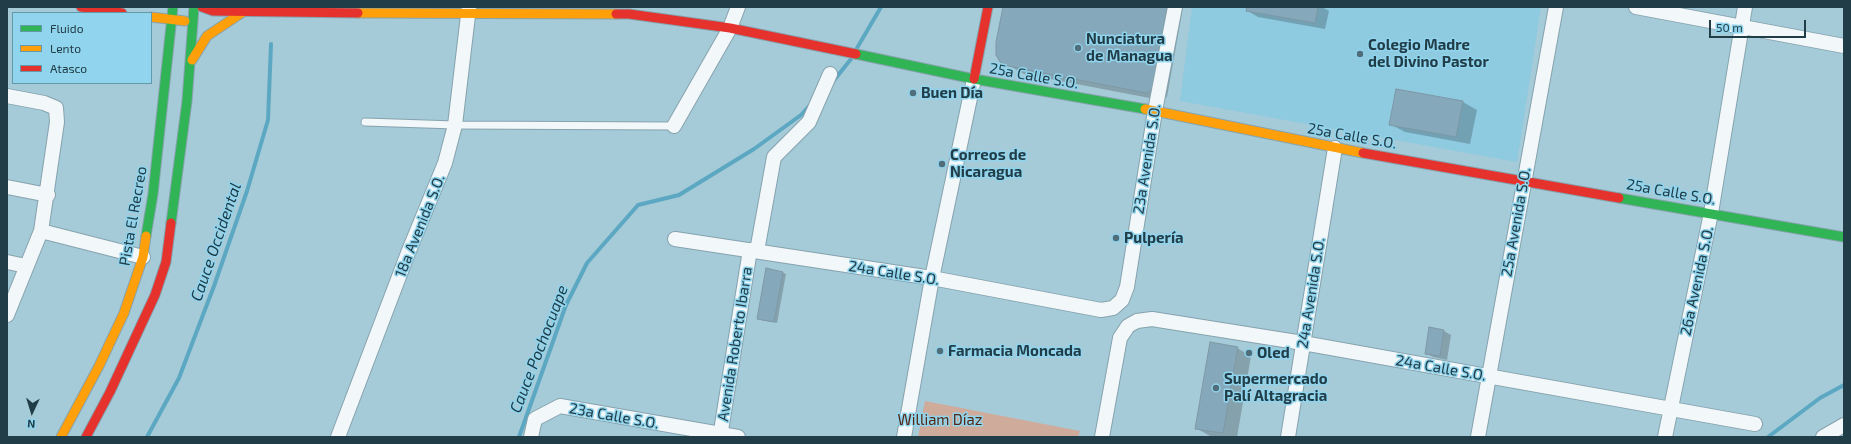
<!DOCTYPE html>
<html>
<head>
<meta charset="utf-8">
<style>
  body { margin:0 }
  #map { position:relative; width:1851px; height:444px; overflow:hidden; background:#a5cad8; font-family:"Exo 2",sans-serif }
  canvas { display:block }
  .frame { position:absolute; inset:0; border:8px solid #213d47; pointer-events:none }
  .legend { position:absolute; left:12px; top:12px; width:140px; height:72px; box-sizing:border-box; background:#90d4ed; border:1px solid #6498ab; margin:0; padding:5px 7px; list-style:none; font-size:12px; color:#213d47 }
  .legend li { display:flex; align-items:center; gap:8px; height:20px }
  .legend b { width:20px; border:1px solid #6498ab }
  .north { position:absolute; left:12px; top:392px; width:40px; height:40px; -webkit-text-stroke:3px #90d4ed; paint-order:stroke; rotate:184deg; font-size:11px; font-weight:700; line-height:16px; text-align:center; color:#213d47 }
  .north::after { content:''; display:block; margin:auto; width:14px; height:18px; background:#213d47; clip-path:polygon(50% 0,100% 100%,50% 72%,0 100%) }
  .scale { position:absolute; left:1709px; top:20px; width:97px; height:18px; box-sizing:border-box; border:2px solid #213d47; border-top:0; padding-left:5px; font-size:12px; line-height:14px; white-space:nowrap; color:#213d47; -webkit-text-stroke:3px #90d4ed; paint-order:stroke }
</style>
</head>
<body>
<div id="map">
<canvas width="1851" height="444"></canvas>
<div class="frame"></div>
<ul class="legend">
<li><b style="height:5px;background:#30b455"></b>Fluido</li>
<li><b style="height:5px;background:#ff9f0a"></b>Lento</li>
<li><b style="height:5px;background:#e5322d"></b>Atasco</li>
</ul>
<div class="north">N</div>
<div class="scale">50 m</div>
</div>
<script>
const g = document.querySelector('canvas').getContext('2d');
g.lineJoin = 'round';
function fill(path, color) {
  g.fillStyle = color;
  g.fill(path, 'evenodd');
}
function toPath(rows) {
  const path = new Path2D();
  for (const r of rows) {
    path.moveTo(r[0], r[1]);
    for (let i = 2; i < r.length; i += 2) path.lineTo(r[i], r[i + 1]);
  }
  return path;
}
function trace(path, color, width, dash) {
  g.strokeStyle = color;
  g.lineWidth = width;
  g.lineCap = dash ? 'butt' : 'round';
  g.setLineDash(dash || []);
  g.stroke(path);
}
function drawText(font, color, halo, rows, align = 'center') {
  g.font = font + ' "Exo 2",sans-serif';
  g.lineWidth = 3;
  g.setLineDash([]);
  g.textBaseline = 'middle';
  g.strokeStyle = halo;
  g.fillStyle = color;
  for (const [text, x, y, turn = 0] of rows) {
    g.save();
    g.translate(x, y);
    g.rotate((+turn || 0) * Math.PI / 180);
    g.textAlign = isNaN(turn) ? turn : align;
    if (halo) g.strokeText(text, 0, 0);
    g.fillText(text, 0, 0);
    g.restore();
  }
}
fill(toPath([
  [1192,7,1541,7,1517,162,1180,101]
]), '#8ecae0');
fill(toPath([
  [925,401,1080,431,1078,437,918,437]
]), '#cfab9c');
fill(toPath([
  [1005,7,1166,7,1151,93,1153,94,1168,7,1183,7,1167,97,1160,100,1024,74,1001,61],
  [1248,7,1322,7,1329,11,1325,29,1258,17,1248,11],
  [1463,102,1477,110,1470,144,1405,132,1390,124],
  [783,273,786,274,777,323,761,320,758,318],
  [1444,331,1451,335,1447,360,1433,357,1426,353],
  [1237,348,1251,356,1237,437,1210,436,1196,428]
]), '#0003');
trace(toPath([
  [857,48,881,7],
  [831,84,851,59],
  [147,437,179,378,214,286,247,191,268,120,271,44],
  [519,437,566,305,587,263,638,205,679,195,754,149,801,115,811,104],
  [1768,437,1820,398,1844,385]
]), '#5ca8c2', 4);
const building = toPath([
  [1003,7,1167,7,1153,89,1146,93,1008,66,1000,62,996,55,996,42,1003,7],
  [1247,7,1318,7,1315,23,1246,11,1247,7],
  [1396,89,1463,101,1456,137,1389,125,1396,89],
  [766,268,783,272,774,322,757,319,766,268],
  [1429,327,1444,330,1440,356,1425,354,1429,327],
  [1210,342,1238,347,1223,433,1195,429,1210,342]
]);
fill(building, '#86a8bb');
trace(building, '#7e98a5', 1);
const lane = toPath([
  [365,122,455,125,674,126]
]);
const street = toPath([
  [1636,7,1844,46],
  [7,96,44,103,56,108,57,122,41,231,7,315],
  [674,126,730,28,738,7],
  [7,187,48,195],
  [41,231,143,257],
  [675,239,932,278,1101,310,1113,308,1122,300,1127,287,1155,111,1175,7],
  [757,251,774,157,809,122,830,74],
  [7,262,26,266],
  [338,437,408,253,445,163,455,125,469,7],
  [531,437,535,419,560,406,738,437],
  [720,437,750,250],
  [904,437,932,278,974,79],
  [1102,437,1120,338,1128,326,1137,321,1152,319,1303,343,1755,424],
  [1288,437,1335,148],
  [1478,437,1556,7],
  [1665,437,1711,213,1745,7],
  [1823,437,1844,425]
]);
const fast = toPath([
  [856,54,974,79,1145,109],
  [1619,198,1844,237],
  [171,223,187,101,194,7],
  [146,236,153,194,173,7]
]);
const slow = toPath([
  [358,13,616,14],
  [151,17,185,21],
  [192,60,207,36,243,12,241,11],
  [1145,109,1363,153],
  [61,437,99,366,124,313,143,257,146,236]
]);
const jam = toPath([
  [81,7,122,13],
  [202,7,213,11,358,13],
  [616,14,629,14,730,28,856,54],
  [974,79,988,7],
  [1363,153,1619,198],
  [86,437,110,392,155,295,166,262,171,223]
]);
trace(lane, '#86a3ae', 9);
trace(street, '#86a3ae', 16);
trace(fast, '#86a3ae', 11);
trace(slow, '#86a3ae', 11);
trace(jam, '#86a3ae', 11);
trace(lane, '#f2f7f9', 7);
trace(street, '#f2f7f9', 14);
trace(fast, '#30b455', 9);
trace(slow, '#ff9f0a', 9);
trace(jam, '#e5322d', 9);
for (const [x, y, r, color] of [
  [1078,48,4,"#4f6e7a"],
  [1360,54,4,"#4f6e7a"],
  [913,93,4,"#4f6e7a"],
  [942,164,4,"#4f6e7a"],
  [1116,238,4,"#4f6e7a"],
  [940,351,4,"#4f6e7a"],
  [1249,353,4,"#4f6e7a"],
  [1216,388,4,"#4f6e7a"]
]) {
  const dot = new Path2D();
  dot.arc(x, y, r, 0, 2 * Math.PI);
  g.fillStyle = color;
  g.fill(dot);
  trace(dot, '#90d4ed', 1.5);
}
drawText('bold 15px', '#213d47', '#90d4ed', [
  ["Nunciatura",1086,39],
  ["de Managua",1086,56],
  ["Colegio Madre",1368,45],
  ["del Divino Pastor",1368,62],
  ["Buen Día",921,93],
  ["Correos de",950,155],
  ["Nicaragua",950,172],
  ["Pulpería",1124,238],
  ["Farmacia Moncada",948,351],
  ["Oled",1257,353],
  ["Supermercado",1224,379],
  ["Palí Altagracia",1224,396]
], 'left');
drawText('15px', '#213d47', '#90d4ed', [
  ["25a Calle S.O.",1034,76,10],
  ["25a Calle S.O.",1352,136,10],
  ["23a Avenida S.O.",1147,159,-81],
  ["25a Calle S.O.",1671,192,10],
  ["Pista El Recreo",133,216,-80],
  ["25a Avenida S.O.",1516,222,-80],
  ["18a Avenida S.O.",420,226,-68],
  ["24a Calle S.O.",894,273,9],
  ["26a Avenida S.O.",1697,281,-78],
  ["24a Avenida S.O.",1311,293,-81],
  ["Avenida Roberto Ibarra",735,344,-81],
  ["24a Calle S.O.",1441,368,10],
  ["23a Calle S.O.",614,416,10]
]);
drawText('15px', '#562712', '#90d4ed', [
  ["William Díaz",940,420]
]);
drawText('italic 16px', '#1e3a44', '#90d4ed', [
  ["Cauce Occidental",216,242,-71],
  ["Cauce Pochocuape",539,349,-69]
]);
</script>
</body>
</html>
